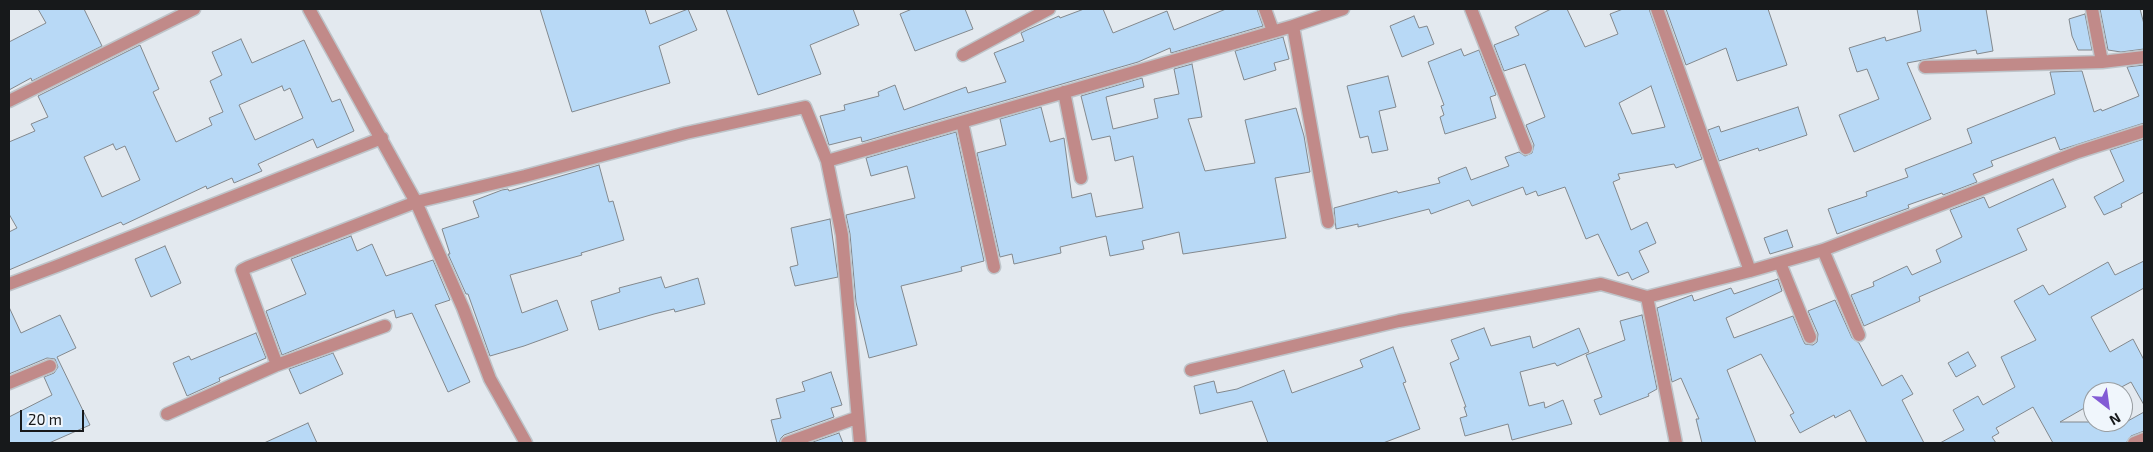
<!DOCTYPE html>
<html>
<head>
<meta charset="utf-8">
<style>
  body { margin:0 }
  #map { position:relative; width:2153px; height:452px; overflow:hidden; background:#e3e9ef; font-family:"Exo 2",sans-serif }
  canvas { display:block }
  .frame { position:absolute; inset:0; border:10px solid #17191b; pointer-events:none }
  .north { position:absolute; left:2083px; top:382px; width:50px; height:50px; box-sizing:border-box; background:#f0f6fc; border:1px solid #999ea2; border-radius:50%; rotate:150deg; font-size:14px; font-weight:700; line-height:20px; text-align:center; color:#17191b }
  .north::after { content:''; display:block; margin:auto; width:18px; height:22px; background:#825bd5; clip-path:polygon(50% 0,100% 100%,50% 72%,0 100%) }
  .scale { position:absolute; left:20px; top:410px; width:64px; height:22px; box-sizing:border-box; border:2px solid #17191b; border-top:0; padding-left:6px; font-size:15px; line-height:18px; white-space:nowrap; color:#17191b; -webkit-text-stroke:4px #f0f6fc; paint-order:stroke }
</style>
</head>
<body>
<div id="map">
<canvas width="2153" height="452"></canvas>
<div class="frame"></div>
<div class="north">N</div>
<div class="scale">20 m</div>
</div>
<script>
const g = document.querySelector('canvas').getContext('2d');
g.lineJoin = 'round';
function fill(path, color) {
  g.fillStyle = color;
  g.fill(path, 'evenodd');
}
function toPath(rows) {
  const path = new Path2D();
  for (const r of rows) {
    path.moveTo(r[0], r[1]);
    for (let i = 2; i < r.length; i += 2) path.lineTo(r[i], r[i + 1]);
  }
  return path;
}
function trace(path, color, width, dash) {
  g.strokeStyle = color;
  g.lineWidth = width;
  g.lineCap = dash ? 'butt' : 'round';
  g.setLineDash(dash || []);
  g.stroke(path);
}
const building = toPath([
  [38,9,84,9,102,46,32,81,31,78,9,90,9,42,46,23,38,9],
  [540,9,645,9,650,24,688,9,697,30,659,46,670,83,572,112,540,9],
  [726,9,853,9,859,25,810,45,821,74,758,95,726,9],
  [912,9,965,9,973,29,915,51,900,14,912,9],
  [1084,9,1103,9,1113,33,1167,11,1174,30,1226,9,1257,9,1263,26,1171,53,1170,48,1138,62,862,142,861,137,829,145,820,116,845,110,844,105,879,96,878,92,895,85,904,110,966,87,968,93,1006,82,994,53,1024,41,1021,33,1027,30,1059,16,1060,18,1084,9],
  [1551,9,1567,9,1585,47,1618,34,1610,14,1623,9,1649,9,1702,159,1676,168,1674,164,1618,174,1620,179,1613,182,1631,230,1647,222,1656,243,1639,251,1649,272,1632,280,1628,272,1618,276,1598,234,1586,239,1565,187,1538,196,1536,191,1526,195,1523,187,1472,206,1469,200,1431,214,1429,209,1358,227,1358,224,1336,229,1334,208,1397,191,1398,193,1440,183,1438,178,1466,167,1471,180,1509,166,1505,157,1519,152,1525,156,1532,153,1534,145,1526,125,1545,117,1525,64,1504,71,1494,45,1519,35,1515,27,1551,9],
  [1651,86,1665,127,1632,134,1619,103,1651,86],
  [1666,9,1768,9,1787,65,1737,81,1726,48,1686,65,1666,9],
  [1917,9,1986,9,1993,51,1977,54,1976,50,1907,63,1931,119,1854,152,1839,115,1879,99,1867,69,1857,72,1849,48,1885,37,1886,41,1921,31,1917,9],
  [2100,9,2140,9,2144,24,2144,49,2121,52,2108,50,2100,9],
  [2085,14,2092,50,2078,50,2072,36,2069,19,2085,14],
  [1414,16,1419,28,1427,26,1434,44,1402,57,1390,26,1414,16],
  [1283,37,1289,59,1274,63,1276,70,1244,80,1235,51,1283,37],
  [241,39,252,63,304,40,332,102,340,99,354,131,317,148,313,139,258,164,262,171,234,183,232,178,207,189,206,186,123,225,121,222,9,270,9,232,17,228,9,214,9,142,35,131,31,124,48,117,38,96,140,45,159,89,153,92,176,142,212,125,209,118,223,112,210,81,222,75,212,52,241,39],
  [282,86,284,91,290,88,303,118,255,140,239,105,282,86],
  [113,144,116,150,125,146,140,180,102,197,84,157,113,144],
  [1461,49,1464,56,1479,50,1496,95,1490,97,1496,118,1445,134,1440,117,1444,115,1441,106,1444,105,1428,62,1461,49],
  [1192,64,1202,117,1188,119,1205,171,1255,163,1245,120,1296,108,1304,136,1310,172,1275,178,1286,238,1183,254,1179,232,1142,241,1144,249,1110,256,1106,236,1060,247,1061,253,1014,264,1012,254,1000,257,977,153,1006,145,1000,119,1041,107,1050,142,1064,138,1072,198,1091,193,1096,217,1143,208,1133,156,1115,161,1110,136,1092,140,1081,96,1142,78,1144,87,1106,97,1113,129,1158,118,1154,99,1179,94,1174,69,1192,64],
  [2144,65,2144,123,2060,150,2055,137,1991,161,1993,166,1973,174,1977,182,1943,195,1942,193,1908,205,1909,208,1837,234,1828,209,1867,196,1866,192,1908,177,1905,169,1972,143,1967,129,2055,94,2050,72,2082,71,2094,112,2101,109,2102,111,2139,96,2127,67,2144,65],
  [1388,76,1396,107,1379,111,1388,150,1372,153,1368,136,1360,138,1347,86,1388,76],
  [1798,107,1807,135,1759,151,1758,148,1719,161,1708,130,1719,126,1721,132,1798,107],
  [956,132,984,261,961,267,962,271,901,286,917,345,869,358,856,302,850,234,846,215,915,198,907,166,871,176,866,158,956,132],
  [2144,139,2144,192,2121,204,2122,207,2104,215,2094,197,2124,181,2110,150,2144,139],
  [599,165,609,202,613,201,624,240,581,253,582,255,510,275,522,313,557,300,568,330,524,346,490,356,468,294,466,294,448,254,450,254,442,229,479,217,473,201,502,190,508,189,509,191,599,165],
  [2053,179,2066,207,2017,229,2027,250,1919,297,1920,301,1864,326,1851,295,1874,286,1873,282,1907,266,1912,275,1941,262,1936,250,1962,237,1950,210,1984,197,1989,208,2053,179],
  [830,219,838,277,795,286,790,267,798,265,791,228,830,219],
  [1787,230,1793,247,1770,254,1764,238,1787,230],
  [351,236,357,251,372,244,386,276,433,260,450,300,435,305,470,382,448,392,412,313,396,318,394,310,282,355,266,311,306,294,291,259,351,236],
  [165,246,181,283,151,297,135,259,165,246],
  [2144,261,2144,288,2091,317,2110,352,2133,339,2144,360,2144,405,2131,382,2112,392,2093,392,2093,403,2060,422,2126,422,2144,412,2144,431,2131,436,2126,443,2053,443,2033,407,1996,428,1999,433,1992,437,1996,443,1940,443,1964,430,1953,410,1978,396,1983,405,2015,387,2001,357,2036,340,2014,301,2043,285,2049,295,2108,262,2115,275,2144,261],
  [661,277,665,288,698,278,705,304,675,312,674,309,654,314,599,330,591,301,620,292,619,288,661,277],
  [1778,279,1782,291,1726,318,1734,338,1793,316,1803,340,1805,344,1813,345,1817,342,1818,334,1808,311,1835,300,1852,338,1859,343,1882,386,1902,375,1913,394,1902,400,1924,443,1867,443,1850,410,1835,418,1834,415,1800,433,1790,415,1794,413,1761,354,1727,370,1756,443,1702,443,1696,419,1699,419,1681,378,1672,382,1657,308,1692,295,1694,301,1731,288,1734,294,1778,279],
  [9,307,21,333,60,315,76,348,57,357,90,425,49,443,9,443,9,417,52,395,44,377,54,373,58,367,55,359,47,358,9,374,9,307],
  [1642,315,1657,389,1648,394,1649,396,1600,415,1594,400,1602,397,1586,355,1625,340,1620,321,1642,315],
  [1484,328,1491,346,1530,336,1533,348,1579,328,1589,352,1557,366,1555,363,1520,372,1529,406,1544,402,1545,408,1563,400,1572,424,1512,440,1508,424,1465,436,1460,418,1467,416,1464,407,1466,407,1450,363,1459,359,1451,340,1484,328],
  [256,333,266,358,219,378,220,381,187,396,173,363,189,356,191,360,256,333],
  [1393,347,1406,382,1403,383,1420,429,1383,443,1268,443,1252,401,1200,414,1194,386,1214,381,1217,393,1237,389,1284,370,1292,393,1363,367,1360,360,1393,347],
  [1968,352,1976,366,1956,377,1948,363,1968,352],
  [333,353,343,374,300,394,289,369,333,353],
  [831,372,842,405,831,408,834,417,784,435,781,438,779,443,777,443,771,420,781,418,776,399,805,391,802,382,831,372],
  [308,423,317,443,264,443,308,423],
  [839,433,843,443,810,443,839,433]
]);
fill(building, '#b8d9f6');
trace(building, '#82888d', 1);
const minor = toPath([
  [309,9,416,202,463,308,490,379,526,443],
  [1265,9,1273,31],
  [1471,9,1526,148],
  [1657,9,1750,271],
  [2092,9,2102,62],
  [1293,26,1328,222],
  [963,55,1049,9],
  [1925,67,2102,62,2144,57],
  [1064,92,1081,178],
  [9,101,194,9],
  [962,122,994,267],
  [827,161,1293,26,1343,9],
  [1823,250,1859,335],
  [1780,263,1810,337],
  [9,284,57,266,382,138],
  [1647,297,1676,443],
  [277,365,242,270,248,267,416,202,525,176,686,133,805,107,827,161,842,235,860,443],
  [1191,370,1399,321,1601,284,1647,297,1750,271,1823,250,2078,152,2144,131],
  [9,383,50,366],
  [167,414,277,365,385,326],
  [787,443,856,418],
  [2134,443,2144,439]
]);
trace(minor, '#bec4c9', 15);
trace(minor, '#c18a89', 12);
</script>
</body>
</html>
